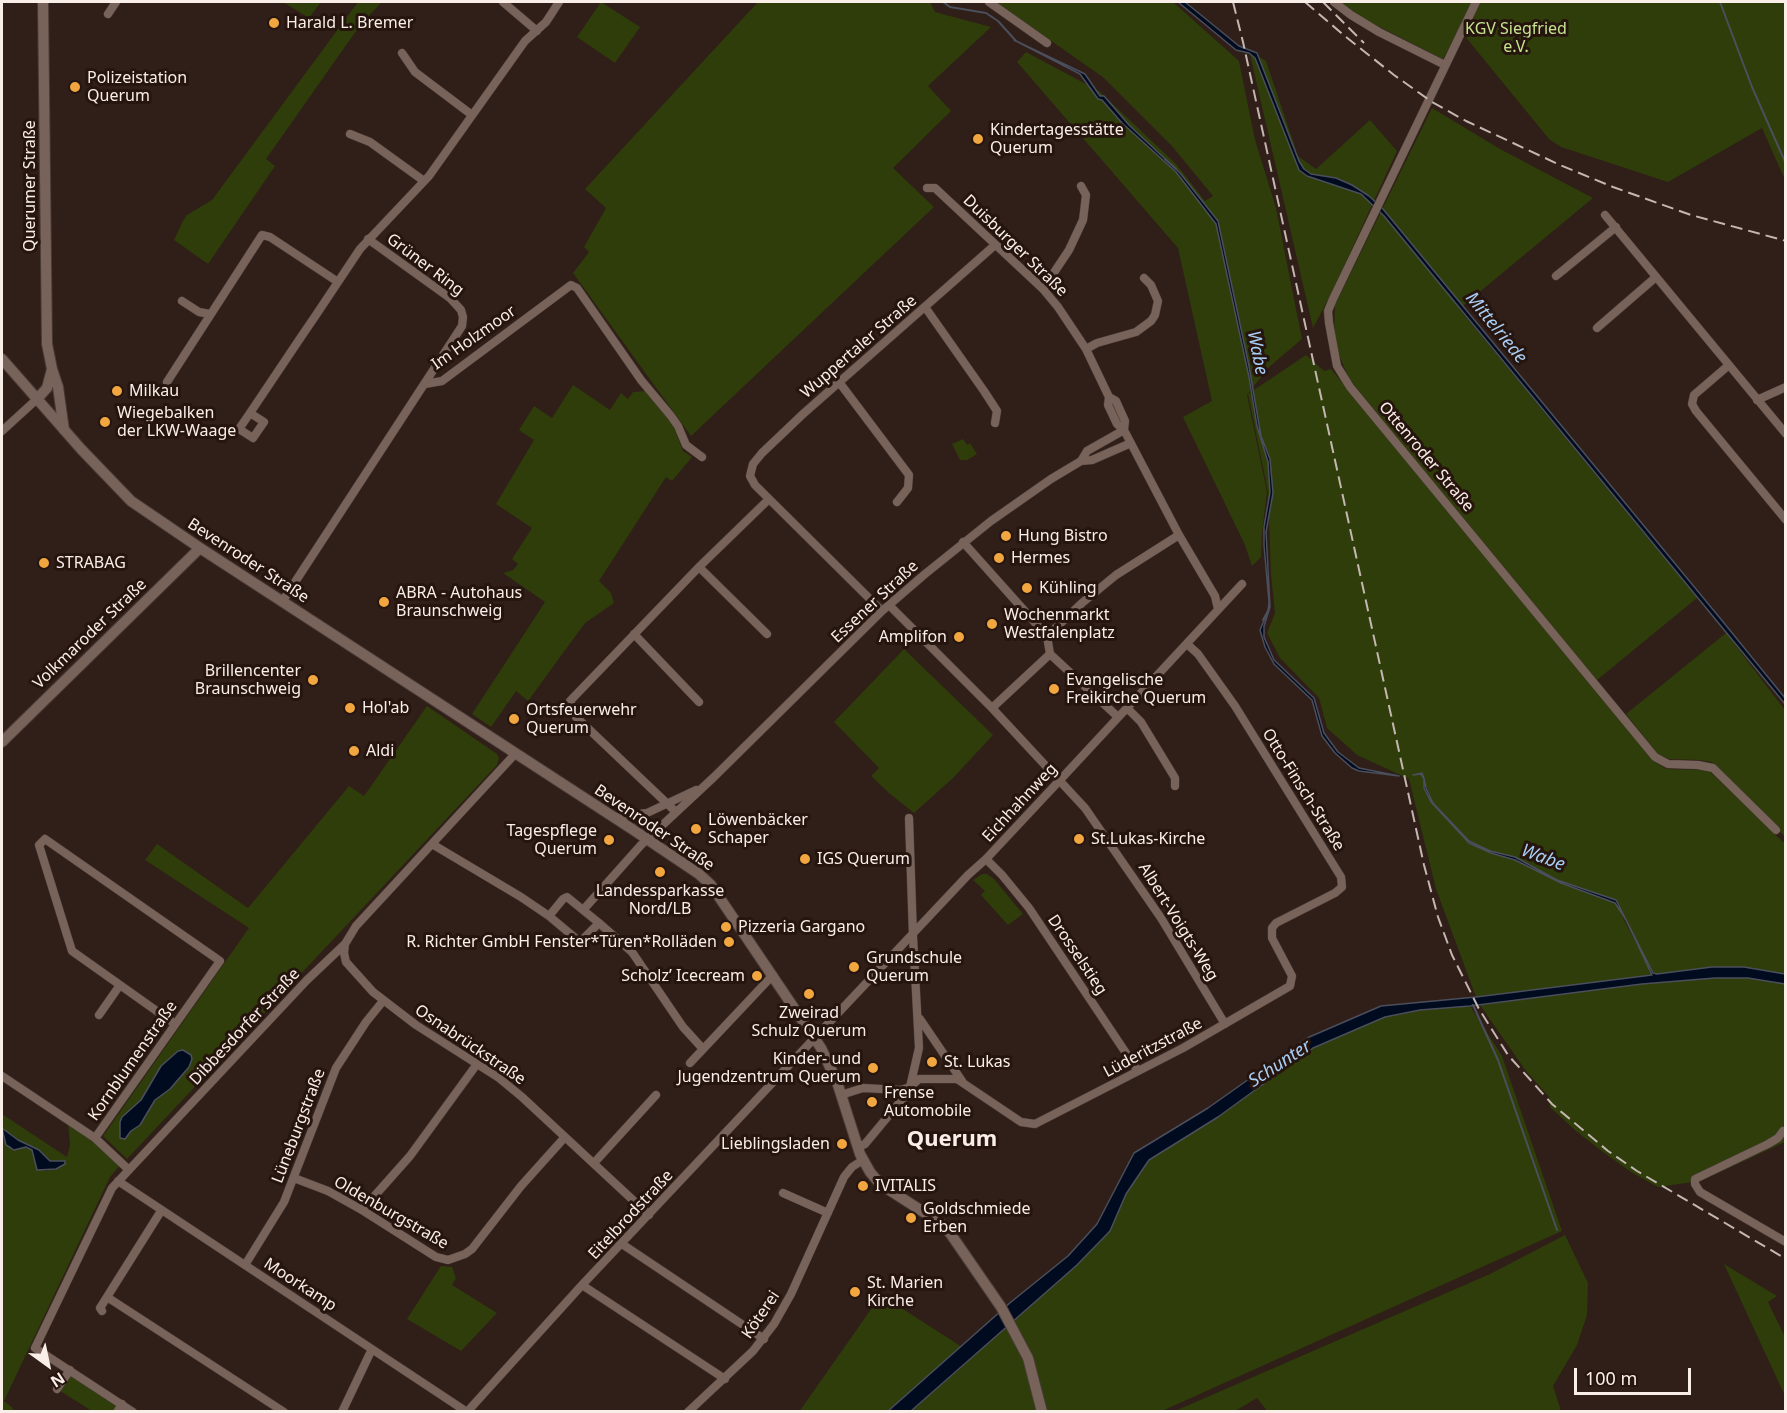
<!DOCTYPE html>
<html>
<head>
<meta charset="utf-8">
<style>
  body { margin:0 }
  #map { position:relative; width:1787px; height:1413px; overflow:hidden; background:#301e18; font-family:"Noto Sans",sans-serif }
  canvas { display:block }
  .frame { position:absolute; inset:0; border:3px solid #faeee9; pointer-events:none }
  .north { position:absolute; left:18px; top:1335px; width:60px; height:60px; -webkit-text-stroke:4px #26150e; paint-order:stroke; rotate:147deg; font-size:16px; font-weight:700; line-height:24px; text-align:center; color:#faeee9 }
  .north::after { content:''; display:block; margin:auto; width:21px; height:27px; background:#faeee9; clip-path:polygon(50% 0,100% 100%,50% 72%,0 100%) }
  .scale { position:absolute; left:1574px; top:1368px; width:117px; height:27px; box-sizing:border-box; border:3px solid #faeee9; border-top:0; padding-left:8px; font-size:18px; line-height:21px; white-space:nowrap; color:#faeee9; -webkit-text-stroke:4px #26150e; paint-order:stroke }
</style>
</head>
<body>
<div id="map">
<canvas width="1787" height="1413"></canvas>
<div class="frame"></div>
<div class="north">N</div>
<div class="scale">100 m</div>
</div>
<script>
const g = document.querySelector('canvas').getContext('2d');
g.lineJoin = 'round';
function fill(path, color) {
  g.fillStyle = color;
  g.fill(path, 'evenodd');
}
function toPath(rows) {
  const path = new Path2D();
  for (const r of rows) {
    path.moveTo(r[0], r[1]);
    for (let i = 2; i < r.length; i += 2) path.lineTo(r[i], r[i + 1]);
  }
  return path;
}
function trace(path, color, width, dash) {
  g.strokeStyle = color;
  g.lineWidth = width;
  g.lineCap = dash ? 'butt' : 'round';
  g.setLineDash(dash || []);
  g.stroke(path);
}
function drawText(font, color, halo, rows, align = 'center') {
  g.font = font + ' "Noto Sans",sans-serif';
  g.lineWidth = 6;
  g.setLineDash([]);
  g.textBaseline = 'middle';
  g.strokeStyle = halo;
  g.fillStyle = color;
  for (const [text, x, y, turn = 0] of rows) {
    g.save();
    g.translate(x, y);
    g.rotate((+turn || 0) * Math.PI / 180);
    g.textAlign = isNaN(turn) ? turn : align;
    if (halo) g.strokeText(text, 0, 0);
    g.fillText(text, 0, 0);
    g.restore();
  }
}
fill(toPath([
  [283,2,321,2,309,18],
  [358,2,382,2,361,24,266,159,275,166,208,264,174,240,183,221,187,215,212,200],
  [601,2,640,27,615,63,577,37],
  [758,2,930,2,935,12,991,27,928,86,951,111,893,168,934,207,691,436,573,273,589,252,584,247,606,208,585,189],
  [996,2,1173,2,1239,61,1255,140,1276,208,1302,339,1269,367,1247,395,1267,492,1262,533,1261,557,1252,566,1245,545,1183,417,1212,401,1178,248,1017,62,1026,52,1099,91,1176,164,1205,201,1213,196,1172,146,1104,78],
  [1341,2,1785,2,1785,180,1762,128,1668,182,1561,147,1549,139,1459,29,1443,59,1362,18],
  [1249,50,1266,61,1298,156,1316,169,1370,120,1397,151,1330,296,1313,328],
  [1432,108,1500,149,1593,198,1459,309,1697,598,1597,680,1349,379,1339,355,1334,331,1335,305],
  [1306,355,1324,371,1331,369,1652,760,1666,769,1708,770,1783,842,1785,841,1785,974,1744,967,1657,974,1653,973,1616,900,1557,880,1515,857,1490,851,1469,841,1433,803,1424,780,1424,788,1431,802,1469,843,1491,853,1515,860,1560,883,1615,903,1653,975,1476,997,1436,889,1409,779,1357,755,1327,728,1319,698,1280,658,1267,633,1275,613,1271,575,1268,492,1248,394],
  [573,385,610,410,621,393,628,399,633,392,646,391,672,423,683,451,692,457,672,481,666,477,599,581,611,593,614,603,585,623,528,701,516,691,491,727,472,714,545,602,503,573,513,570,518,564,512,559,532,528,496,504,534,440,519,430,534,406,552,418],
  [963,439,967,445,970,443,977,454,967,460,960,460,952,444],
  [1726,633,1785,710,1785,837,1712,762,1699,760,1669,759,1658,754,1626,714],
  [904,649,993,735,953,778,914,813,889,793,871,776,879,768,834,722],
  [427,706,497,754,499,758,497,765,127,1159,103,1136,249,928,145,860,157,844,248,908,349,786,364,796],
  [173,1055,189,1067,170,1089,155,1100,136,1128,131,1131,125,1139,120,1136,121,1132,120,1122,141,1100,161,1066],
  [982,874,987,874,994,879,1023,914,1008,925,981,895,985,891,973,880],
  [1715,978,1748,978,1785,984,1785,1142,1701,1181,1658,1187,1631,1172,1603,1152,1577,1132,1550,1107,1549,1097,1526,1071,1480,1005,1642,984],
  [1470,1006,1502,1056,1562,1231,1162,1411,911,1412,1077,1265,1110,1231,1126,1194,1149,1160,1218,1117,1313,1048,1385,1017,1420,1010],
  [2,1114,67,1157,70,1145,68,1122,89,1136,121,1164,110,1177,4,1401,13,1408,12,1412,2,1411,2,1132,22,1147,32,1150,36,1167,46,1171,59,1168,65,1164,65,1161,50,1161,39,1150,18,1140,2,1128],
  [1565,1235,1588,1283,1587,1315,1577,1345,1553,1386,1561,1411,1268,1412,1257,1398,1235,1411,1175,1411,1490,1274],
  [1724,1264,1777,1296,1768,1302,1785,1337,1785,1396],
  [441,1266,452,1267,456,1278,452,1285,497,1313,461,1351,407,1319],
  [881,1295,962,1347,887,1411,799,1412],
  [70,1370,122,1404,117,1411,92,1411,57,1389]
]), '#2e3d09');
const water = toPath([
  [1178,2,1185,2,1239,46,1257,53,1299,161,1304,169,1311,174,1336,178,1352,185,1369,196,1383,209,1724,623,1785,698,1785,704,1384,216,1361,194,1307,176,1299,170,1255,58,1249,53,1236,50,1178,2],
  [1014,40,1085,74,1100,96,1104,96,1129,125,1180,173,1218,221,1249,366,1261,436,1270,459,1273,493,1266,532,1270,607,1264,626,1264,637,1274,660,1314,698,1324,733,1338,752,1359,768,1399,776,1359,771,1352,768,1335,753,1322,736,1312,700,1274,664,1265,647,1260,630,1268,611,1269,602,1264,545,1264,527,1270,492,1268,462,1257,426,1249,377,1216,224,1176,172,1122,123,1102,100,1098,99,1080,74,1014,40],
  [1422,773,1424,778,1426,788,1433,803,1469,841,1490,851,1515,857,1557,880,1616,900,1653,973,1657,974,1712,967,1744,967,1785,974,1785,984,1748,978,1715,978,1642,984,1470,1006,1420,1010,1385,1017,1313,1048,1218,1117,1149,1160,1126,1194,1110,1231,1077,1265,911,1411,887,1412,1011,1302,1068,1256,1097,1224,1134,1153,1208,1108,1307,1038,1381,1006,1476,997,1652,975,1626,920,1615,903,1561,883,1515,860,1491,853,1469,843,1431,802,1424,788,1424,779,1421,774,1413,775,1422,773],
  [183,1050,191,1055,192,1059,189,1067,170,1089,155,1100,140,1125,131,1131,125,1139,120,1138,120,1122,122,1117,141,1100,161,1066,178,1051,183,1050],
  [2,1128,18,1140,39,1150,50,1161,65,1161,65,1164,56,1169,37,1170,32,1150,26,1147,14,1150,11,1148,6,1145,2,1128]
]);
fill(water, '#000b1f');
trace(water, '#4b4f5c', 1.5);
trace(toPath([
  [943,2,950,7,986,13,998,21,1016,41],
  [1720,2,1752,87,1786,164],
  [1165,159,1176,169],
  [1263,620,1269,609],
  [1473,1005,1498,1060,1557,1230]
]), '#4b4f5c', 2);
const street = toPath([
  [503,2,537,31],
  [989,2,1047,43],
  [1334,2,1351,15,1379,32,1445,65],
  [1476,2,1333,299,1328,311,1329,323,1337,366,1350,387,1655,757,1668,764,1698,765,1713,768,1776,830],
  [108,14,116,2],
  [402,53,415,72,472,115],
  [350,134,370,142,424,181],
  [927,188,935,188,1043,289,1058,307,1086,349,1109,397,1116,401,1125,421,1124,430],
  [1605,215,1786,434],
  [1556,276,1616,227],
  [1043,289,1069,250,1083,220,1086,195,1081,186],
  [182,301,199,312,210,314],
  [925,307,984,391,997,411,995,423],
  [1597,328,1656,277],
  [1086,349,1097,343,1136,332,1151,321,1155,315,1158,301,1151,285,1144,278],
  [1729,365,1694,395,1692,404,1696,411,1786,520],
  [167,382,262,235,270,237,338,282],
  [839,382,909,475,908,488,897,502],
  [425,384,442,381,571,285,577,288,641,380,671,416,678,426,686,445,702,457],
  [1109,397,1108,405,1117,424,1124,430,1179,535,1215,596,1218,609],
  [1757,400,1786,387],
  [250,413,264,422,253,438,239,429,250,413,301,337,316,315,360,249,429,176,525,41,546,22,559,2],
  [2,431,37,399],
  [1081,461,1087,451,1124,430],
  [963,542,1047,636,1050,654,1118,717],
  [699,567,767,634],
  [282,602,462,326,463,317,461,310,450,298,368,239],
  [889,605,992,708,1085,808,1161,918,1225,1024],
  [882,611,755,485,750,476,753,464,762,453,803,414,995,245],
  [634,634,699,702],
  [1047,636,1082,603,1116,575,1179,535],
  [992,708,1050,654],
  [1127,708,1141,722,1175,778,1175,786],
  [676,812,576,717,570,701,699,567,768,500],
  [614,817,647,813,696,790],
  [432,844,521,897,549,916,580,942,599,923,567,897,563,899,549,916],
  [986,859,1002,875,1029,908,1138,1071],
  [584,909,641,845,714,777,882,611,925,574,991,521,1051,479,1081,461,1092,460,1131,443],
  [599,923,632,952,683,1027,703,1049],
  [345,944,344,953,346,962,373,992,416,1025,499,1078,522,1097,649,1215],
  [99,1015,120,985],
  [920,1019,962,1081],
  [690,1063,773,975],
  [2,1076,95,1138],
  [841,1095,863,1088,901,1090,910,1087,919,1079,957,1079,1021,1122,1035,1124,1183,1048,1290,986,1292,976,1272,938,1272,928,1276,923,1335,893,1342,887,1341,877,1235,706,1198,654,1187,644],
  [1783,1131,1778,1138,1768,1144,1695,1179,1695,1184,1700,1192,1786,1242],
  [858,1147,865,1144,905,1096,910,1087,919,1048,913,936,909,818],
  [594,1163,656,1095],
  [129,1170,95,1138,220,961,45,839,39,845,72,951,175,1024],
  [294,1178,328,1191,362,1210,436,1257,448,1260,465,1254,472,1249,521,1186,565,1137],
  [118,1181,467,1412,582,1285,968,875,986,859,1060,780,1242,584],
  [783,1193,828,1213],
  [362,1210,410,1156,477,1064],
  [161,1211,107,1297,284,1412],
  [622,1244,764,1339],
  [245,1265,284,1202,336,1068,366,1022,383,1001],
  [582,1285,725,1379],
  [102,1311,100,1308,107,1297],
  [57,1389,70,1370],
  [117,1412,122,1404],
  [133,1412,35,1348,112,1188,307,980,345,944,356,926,515,754],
  [342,1412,372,1349],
  [688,1412,753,1351,774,1324,791,1294,844,1177,852,1167,863,1160]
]);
const secondary = toPath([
  [43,2,47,344,52,369,58,387,64,430],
  [2,359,81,449,131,501,200,548,632,829,699,874,711,885,821,1048,837,1082,860,1154,870,1172,880,1184,939,1222,950,1233,1001,1307,1028,1358,1042,1412],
  [37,399,47,388,52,369],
  [2,742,200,548]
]);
trace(street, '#493b36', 9);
trace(secondary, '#493b36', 12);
trace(street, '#78635b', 8);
trace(secondary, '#78635b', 10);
trace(toPath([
  [1233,2,1243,42,1424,865,1438,917,1452,955,1479,1009,1508,1055,1552,1104,1608,1151,1637,1171,1786,1259],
  [1305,2,1346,37,1394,75,1432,102,1466,121,1560,165,1613,187,1691,215,1786,241],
  [1323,2,1364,43]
]), '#c4b7b1', 2, [12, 6]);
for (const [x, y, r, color] of [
  [274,23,6,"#f1a63f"],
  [75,87,6,"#f1a63f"],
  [978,139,6,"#f1a63f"],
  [117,391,6,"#f1a63f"],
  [105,422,6,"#f1a63f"],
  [1006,536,6,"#f1a63f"],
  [999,558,6,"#f1a63f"],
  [44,563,6,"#f1a63f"],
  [1027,588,6,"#f1a63f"],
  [384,602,6,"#f1a63f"],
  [992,624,6,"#f1a63f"],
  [959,637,6,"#f1a63f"],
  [313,680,6,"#f1a63f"],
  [1054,689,6,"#f1a63f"],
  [350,708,6,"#f1a63f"],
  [514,719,6,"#f1a63f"],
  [354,751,6,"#f1a63f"],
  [696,829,6,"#f1a63f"],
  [1079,839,6,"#f1a63f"],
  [609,840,6,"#f1a63f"],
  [805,859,6,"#f1a63f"],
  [660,872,6,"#f1a63f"],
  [726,927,6,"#f1a63f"],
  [729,942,6,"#f1a63f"],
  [854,967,6,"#f1a63f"],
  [757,976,6,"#f1a63f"],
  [809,994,6,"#f1a63f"],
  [932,1062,6,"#f1a63f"],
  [873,1068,6,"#f1a63f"],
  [872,1102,6,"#f1a63f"],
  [842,1144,6,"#f1a63f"],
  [863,1186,6,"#f1a63f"],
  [911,1218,6,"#f1a63f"],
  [855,1292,6,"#f1a63f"]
]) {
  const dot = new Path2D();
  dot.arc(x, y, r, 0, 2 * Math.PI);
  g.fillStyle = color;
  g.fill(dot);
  trace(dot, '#26150e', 2);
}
drawText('16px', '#faeee9', '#26150e', [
  ["Harald L. Bremer",286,23],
  ["Polizeistation",87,78],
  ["Querum",87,96],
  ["Kindertagesstätte",990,130],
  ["Querum",990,148],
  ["Milkau",129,391],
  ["Wiegebalken",117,413],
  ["der LKW-Waage",117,431],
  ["Hung Bistro",1018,536],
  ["Hermes",1011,558],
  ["STRABAG",56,563],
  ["Kühling",1039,588],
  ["ABRA - Autohaus",396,593],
  ["Braunschweig",396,611],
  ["Wochenmarkt",1004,615],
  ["Westfalenplatz",1004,633],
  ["Amplifon",947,637,"right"],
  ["Brillencenter",301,671,"right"],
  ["Braunschweig",301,689,"right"],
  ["Evangelische",1066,680],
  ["Freikirche Querum",1066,698],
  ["Hol'ab",362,708],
  ["Ortsfeuerwehr",526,710],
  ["Querum",526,728],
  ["Aldi",366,751],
  ["Löwenbäcker",708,820],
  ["Schaper",708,838],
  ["Tagespflege",597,831,"right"],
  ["Querum",597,849,"right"],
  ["St.Lukas-Kirche",1091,839],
  ["IGS Querum",817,859],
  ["Landessparkasse",660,891,"center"],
  ["Nord/LB",660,909,"center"],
  ["Pizzeria Gargano",738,927],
  ["R. Richter GmbH Fenster*Türen*Rolläden",717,942,"right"],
  ["Grundschule",866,958],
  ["Querum",866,976],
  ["Scholz’ Icecream",745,976,"right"],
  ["Zweirad",809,1013,"center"],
  ["Schulz Querum",809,1031,"center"],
  ["Kinder- und",861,1059,"right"],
  ["Jugendzentrum Querum",861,1077,"right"],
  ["St. Lukas",944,1062],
  ["Frense",884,1093],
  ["Automobile",884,1111],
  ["Lieblingsladen",830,1144,"right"],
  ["IVITALIS",875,1186],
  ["Goldschmiede",923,1209],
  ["Erben",923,1227],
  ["St. Marien",867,1283],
  ["Kirche",867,1301]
], 'left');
drawText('16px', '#c5e38e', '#26150e', [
  ["KGV Siegfried",1516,29],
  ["e.V.",1516,47]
]);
drawText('16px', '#faeee9', '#26150e', [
  ["Querumer Straße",30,186,-90],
  ["Duisburger Straße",1015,246,44],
  ["Grüner Ring",425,265,37],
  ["Im Holzmoor",474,338,-35],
  ["Wuppertaler Straße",859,347,-41],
  ["Ottenroder Straße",1426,457,50],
  ["Bevenroder Straße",248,561,33],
  ["Essener Straße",875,602,-43],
  ["Volkmaroder Straße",90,634,-44],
  ["Otto-Finsch-Straße",1303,790,58],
  ["Eichhahnweg",1020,803,-47],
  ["Bevenroder Straße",654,828,34],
  ["Albert-Voigts-Weg",1178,922,58],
  ["Drosselstieg",1077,955,56],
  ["Dibbesdorfer Straße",245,1027,-47],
  ["Osnabrückstraße",470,1045,34],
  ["Lüderitzstraße",1153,1048,-28],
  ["Kornblumenstraße",133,1061,-55],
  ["Lüneburgstraße",299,1126,-69],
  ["Oldenburgstraße",391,1213,30],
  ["Eitelbrodstraße",631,1215,-47],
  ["Moorkamp",300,1285,33],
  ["Köterei",761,1315,-56]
]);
drawText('italic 18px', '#a9cef6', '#26150e', [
  ["Mittelriede",1496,328,51],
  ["Wabe",1257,353,79],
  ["Wabe",1543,858,21],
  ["Schunter",1280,1064,-33]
]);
drawText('bold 22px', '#faeee9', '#26150e', [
  ["Querum",952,1140]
]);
</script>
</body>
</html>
